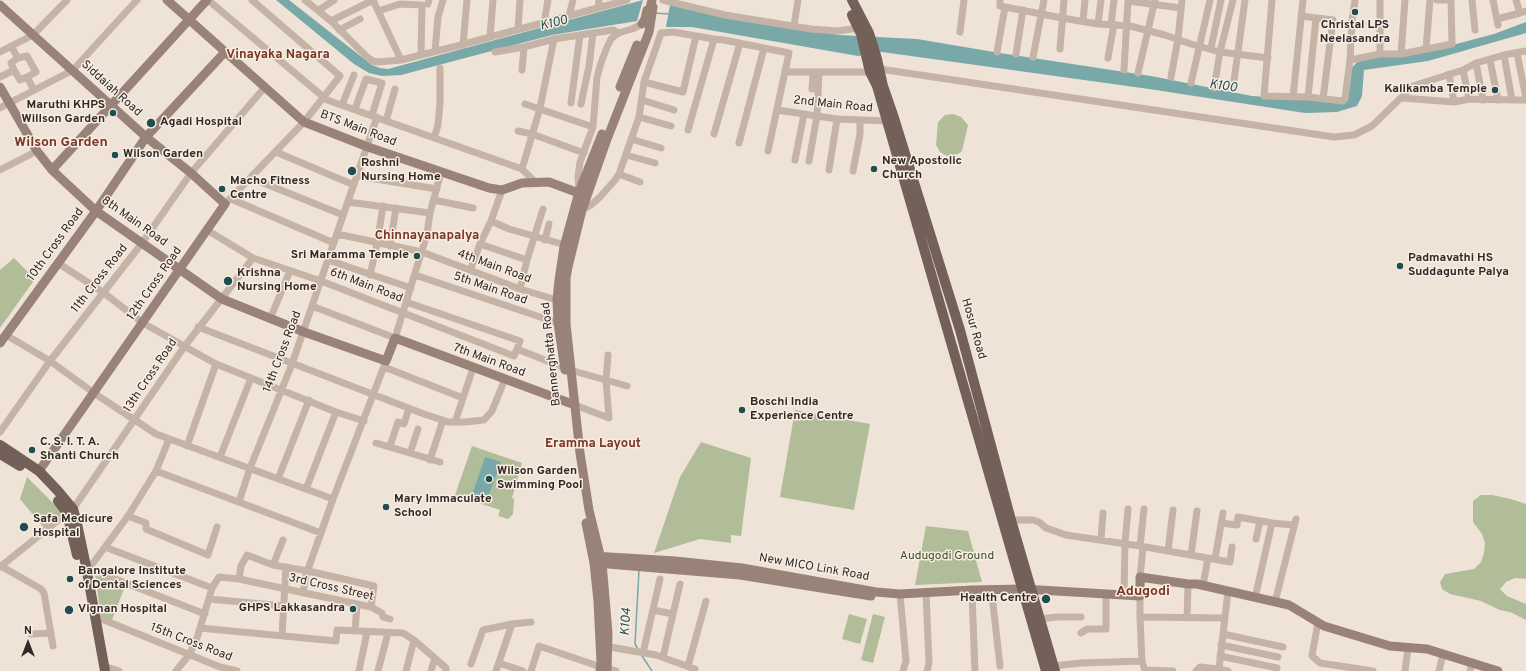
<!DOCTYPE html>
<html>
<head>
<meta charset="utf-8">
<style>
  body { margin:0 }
  #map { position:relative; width:1526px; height:671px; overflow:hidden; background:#efe3d8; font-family:Overpass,sans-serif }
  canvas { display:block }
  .north { position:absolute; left:8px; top:623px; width:40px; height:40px; -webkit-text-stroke:3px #f7ede3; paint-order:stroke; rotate:0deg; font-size:11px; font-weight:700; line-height:16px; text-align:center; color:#322926 }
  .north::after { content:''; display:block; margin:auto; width:14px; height:18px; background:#322926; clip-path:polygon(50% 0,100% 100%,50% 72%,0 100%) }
</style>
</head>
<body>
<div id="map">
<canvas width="1526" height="671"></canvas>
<div class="north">N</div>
</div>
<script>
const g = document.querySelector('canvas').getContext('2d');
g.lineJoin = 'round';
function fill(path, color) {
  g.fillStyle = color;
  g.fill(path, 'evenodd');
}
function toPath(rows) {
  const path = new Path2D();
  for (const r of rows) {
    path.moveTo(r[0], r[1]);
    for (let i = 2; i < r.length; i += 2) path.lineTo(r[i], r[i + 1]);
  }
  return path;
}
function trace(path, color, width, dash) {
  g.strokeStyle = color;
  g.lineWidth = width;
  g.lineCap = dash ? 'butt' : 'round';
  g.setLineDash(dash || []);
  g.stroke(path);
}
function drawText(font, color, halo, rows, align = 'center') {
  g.font = font + ' Overpass,sans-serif';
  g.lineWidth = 3;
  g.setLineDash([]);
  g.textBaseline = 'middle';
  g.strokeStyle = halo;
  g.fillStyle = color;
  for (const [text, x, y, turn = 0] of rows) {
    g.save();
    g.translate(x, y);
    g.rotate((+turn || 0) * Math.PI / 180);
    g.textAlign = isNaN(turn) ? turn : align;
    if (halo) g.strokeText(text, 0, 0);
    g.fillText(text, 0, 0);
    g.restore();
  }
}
fill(toPath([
  [953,114,961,117,968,125,962,151,958,154,947,156,940,152,936,145,938,122,945,115],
  [14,258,35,279,0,328,0,270],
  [795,410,870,424,854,510,780,497],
  [701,442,751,458,741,536,731,535,731,543,700,539,654,553,680,477],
  [472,446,522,463,512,498,514,499,513,514,508,519,498,516,500,510,455,495],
  [27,477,63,513,44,528,20,499],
  [1481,495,1492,495,1511,499,1526,504,1526,579,1515,578,1506,582,1500,589,1507,596,1526,604,1526,620,1510,612,1500,610,1481,601,1450,594,1442,589,1440,582,1445,574,1474,569,1481,562,1484,553,1485,543,1482,534,1473,522,1473,501],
  [926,526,968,531,982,582,915,585],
  [95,575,125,586,112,620,101,616],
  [849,614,867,619,860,644,842,639],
  [873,614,885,617,873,663,861,660]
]), '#b1bc99');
fill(toPath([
  [276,0,289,0,372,65,380,68,388,69,643,0,637,21,552,35,401,75,382,76,369,73,354,64],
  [670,5,686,9,740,19,839,35,917,39,1000,53,1151,76,1252,96,1345,102,1351,69,1357,62,1373,57,1445,47,1494,34,1526,22,1526,33,1428,61,1364,70,1362,96,1357,106,1337,112,1305,113,1149,89,882,52,858,56,692,27,666,27],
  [485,457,501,462,487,500,472,495]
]), '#79a8a9');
trace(toPath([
  [654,13,669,14],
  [638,649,635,644,639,570],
  [642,656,652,671]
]), '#79a8a9', 1.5);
trace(toPath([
  [208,0,327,100,522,169,535,182],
  [305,0,331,21,367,57,373,61,378,62,401,60],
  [373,0,401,60,457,46,627,0],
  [663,0,725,15,811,29,838,31,858,28],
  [1000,0,1000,6,1062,18,1098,24,1130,26,1165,35,1191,44,1220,52,1268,58],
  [1272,0,1264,96,1308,97,1343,101,1345,99,1350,60],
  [1355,0,1352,21,1350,60,1380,54,1401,54,1452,44,1451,0],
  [1380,0,1380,54],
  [1437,0,1451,0],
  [1472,0,1475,30],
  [1493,0,1498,25],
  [1516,0,1520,13,1526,11],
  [1128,1,1181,8],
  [428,4,429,0],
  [598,8,599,0],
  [319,10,334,0],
  [378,11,400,4,422,5,421,55],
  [569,16,573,0],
  [1301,16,1333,20,1323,99],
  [1497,19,1520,13],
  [331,21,373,0],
  [1083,21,1085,0],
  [544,23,548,0],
  [1098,24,1101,0],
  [1111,24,1114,0],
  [794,26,798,0],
  [518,29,520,0],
  [339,30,360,19],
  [960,32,964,0],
  [661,33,673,32,714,39,724,40,789,53,768,151],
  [490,37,493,0],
  [463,45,467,0],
  [1211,48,1221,0],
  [1060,49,1064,0],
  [1426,49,1430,0],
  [435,51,438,17,443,0],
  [0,52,33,35,67,0],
  [495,52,524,47,554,39,580,35,613,30,619,33],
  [997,52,1005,7],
  [1517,53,1526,98],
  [1016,54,1023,10],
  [1401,54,1405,0],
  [1504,55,1512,100],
  [1033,57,1044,0],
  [18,58,27,56,36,72,27,77],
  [1108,58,1114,24],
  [1490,60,1498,100],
  [1476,63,1483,100],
  [880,69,1334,137,1354,135,1372,126,1413,86,1463,70,1476,63,1504,55,1526,51],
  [14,70,20,80,27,77,34,90],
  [522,70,524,47],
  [1124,70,1128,0],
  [1463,70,1469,99],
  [785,72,870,72],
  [1138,73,1155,0],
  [1449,74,1454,102],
  [0,77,14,70,11,63,18,58,11,46],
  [1171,77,1178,39,1182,0],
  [644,82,683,92,696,36],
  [1191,83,1210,0],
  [1214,88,1220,52,1233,0],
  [1233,88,1245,0],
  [812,89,813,72],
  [1293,97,1303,0],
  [1308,97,1316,18],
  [1402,98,1454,102,1469,99,1526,100],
  [642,100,674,110],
  [571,103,580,35],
  [525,104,593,127],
  [581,104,589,66,593,33],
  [342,105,354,75],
  [0,108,73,70,137,0],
  [355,109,366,79,382,83,372,115],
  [777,110,837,119,887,121],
  [639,117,671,126],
  [386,121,395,89],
  [688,130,714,39],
  [518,131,532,134,584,153],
  [714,134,740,43],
  [434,138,438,125,440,103,440,68],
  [631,139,661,148],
  [739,143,764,48],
  [276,152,354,185],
  [626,155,655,163],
  [795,160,804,114],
  [809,161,817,116,819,72],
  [522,169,540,108,554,39],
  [0,170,37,151],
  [829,170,837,119],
  [853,171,860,134,860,121],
  [619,174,640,182],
  [357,176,437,189],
  [251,178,343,215],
  [579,190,578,176,580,162,593,127,597,77,601,63,607,47,611,39,618,33,632,29,642,24],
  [231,199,334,243],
  [434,200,473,208],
  [348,202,430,213],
  [225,204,304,122,340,76,252,0],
  [582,210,591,205,600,197,615,180,619,174,639,117,644,82,661,33],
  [491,221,509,229,569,246],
  [207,230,253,258,321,281,514,356,517,349],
  [337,234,422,252,520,289,560,301],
  [545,240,549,224],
  [480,244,527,260],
  [390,246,396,208],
  [328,260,411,288],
  [58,263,104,293,143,323,216,364,336,412,364,421],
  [470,271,480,244,491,221,502,190],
  [370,275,377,244,383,206],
  [415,275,558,323],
  [520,289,527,260,543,209],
  [406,302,520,341,517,349,570,370,627,386],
  [312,306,395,338,427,234,430,213,441,172],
  [270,319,290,271],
  [198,327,424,414,448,422,465,422,484,420,492,411,505,379],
  [6,335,50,361,94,393,156,434,333,499],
  [384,367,463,398],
  [575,405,609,418,606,380,608,355],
  [455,422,473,368],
  [0,432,50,361,142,243,191,173,265,87],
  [169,439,156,471,128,516,105,547,212,588],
  [376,443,440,462],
  [187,446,216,364],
  [390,446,398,422,404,424,409,408],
  [410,453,418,429],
  [220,457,251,378],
  [430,460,443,420],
  [156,471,321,533],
  [278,479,309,400],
  [306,489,336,412],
  [239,502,250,468,292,364,377,117],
  [73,509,184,347,253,258],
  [128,516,146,523,146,529,208,555,217,527],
  [1011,520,1033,520,1039,522,1046,528,1066,535,1140,546,1230,562,1232,547],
  [1221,523,1237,525,1238,517,1272,523],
  [1256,539,1260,521],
  [1101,540,1103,513],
  [1140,546,1144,509],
  [1168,551,1173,510],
  [1191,555,1197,511],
  [1215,559,1223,513],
  [273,565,283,540],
  [1,566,41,589,44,593,53,646],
  [86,566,90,567,95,571,205,614],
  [0,567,67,513],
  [90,567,105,547],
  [1140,577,1143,547],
  [239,579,241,566,247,555,273,565,308,571,374,586,371,607],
  [1203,585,1208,558],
  [303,593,306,575,333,499,386,361],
  [926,593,929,663,927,671],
  [900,594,906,661,903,671],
  [972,595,975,671],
  [992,595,1000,666],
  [1124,595,1125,543,1128,509],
  [1140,596,1140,617,1142,661,1145,671],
  [1255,598,1272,523,1293,525],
  [209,599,284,606],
  [1275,602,1296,519],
  [653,610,673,614],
  [94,616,220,667,237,671],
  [1140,617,1225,618],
  [1187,618,1188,584],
  [1039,619,1057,617,1081,617],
  [1318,622,1312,656,1320,663,1373,671],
  [200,628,336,641,337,630,403,633,414,640,446,668,446,671],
  [355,631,357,604],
  [1081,633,1087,629,1106,629,1106,594],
  [31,634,51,633],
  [1223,634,1283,647],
  [282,635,286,567],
  [1221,645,1278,657],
  [604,646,656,655,695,669],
  [643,653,660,579],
  [1220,656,1277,668],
  [663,657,680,584],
  [499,663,523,671],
  [471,664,483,630,512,624],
  [104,666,119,671],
  [688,666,706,601],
  [1053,666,1081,663,1142,661],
  [1145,670,1173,671],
  [176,671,189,655,197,638,212,588,219,577,239,579,371,607,382,613,383,617,390,619],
  [359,671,367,632],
  [378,671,388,633],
  [406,671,414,640],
  [431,671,435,658],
  [496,671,512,624,531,622],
  [531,671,539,646,601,667,616,671],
  [1196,671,1200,667,1219,669],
  [1228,671,1219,669,1228,591],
  [1405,671,1408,648],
  [1439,671,1443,654],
  [1470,671,1472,662]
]), '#c5b3a5', 7);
trace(toPath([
  [167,0,304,122,368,147,489,188,502,190,522,183,549,182,584,195],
  [0,5,146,137,191,173,225,204,39,471],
  [642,24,645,19,647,10],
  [0,87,37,151,52,170,96,211,222,299,304,332,386,361,395,338,575,405],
  [620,87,637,45],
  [52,170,207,0],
  [0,343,96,211,146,137,225,52],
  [565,370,558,323,557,300,559,280,564,247,579,192,602,134],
  [586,523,594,563,598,601,601,662,600,671],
  [593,556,675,561,742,568,876,592,900,594,972,590,1023,589,1140,596,1140,577,1188,584,1197,584,1289,605,1324,626,1390,646,1427,649,1498,671],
  [596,563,740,575,871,596],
  [607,671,608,633,602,563,589,510,580,453,566,324,566,278,568,267,582,210,607,139,649,32,653,7]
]), '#998277', 9);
trace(toPath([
  [852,0,869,33,877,59,883,86,894,118,960,330,1011,520,1055,671],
  [852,15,861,34,870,72,877,86,887,121,1046,671],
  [0,445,39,471,58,491,73,509,76,519,86,566,105,671],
  [0,454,20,466],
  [58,501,67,513,77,555]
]), '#736058', 10);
trace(toPath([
  [647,19,652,0]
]), '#998277', 9);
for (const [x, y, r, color] of [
  [1355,12,4,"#1f4e50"],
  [1495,90,4,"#1f4e50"],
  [113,113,4,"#1f4e50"],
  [151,123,5,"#1f4e50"],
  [115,155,4,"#1f4e50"],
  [874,169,4,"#1f4e50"],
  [352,171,5,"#1f4e50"],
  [222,189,4,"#1f4e50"],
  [417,256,4,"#1f4e50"],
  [1400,266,4,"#1f4e50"],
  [228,281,5,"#1f4e50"],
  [742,410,4,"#1f4e50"],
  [32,450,4,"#1f4e50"],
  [489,479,4,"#1f4e50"],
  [386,507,4,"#1f4e50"],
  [24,527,5,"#1f4e50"],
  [70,579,4,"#1f4e50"],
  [1046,599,5,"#1f4e50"],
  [353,609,4,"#1f4e50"],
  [69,610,5,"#1f4e50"]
]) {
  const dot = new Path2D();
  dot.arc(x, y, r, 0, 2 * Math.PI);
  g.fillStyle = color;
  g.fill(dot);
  trace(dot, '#f7ede3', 1.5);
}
drawText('bold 12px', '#322926', '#f7ede3', [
  ["Christal LPS",1355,26,"center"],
  ["Neelasandra",1355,40,"center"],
  ["Kalikamba Temple",1487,90,"right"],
  ["Maruthi KHPS",105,106,"right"],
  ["Willson Garden",105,120,"right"],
  ["Agadi Hospital",160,123],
  ["Wilson Garden",123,155],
  ["New Apostolic",882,162],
  ["Church",882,176],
  ["Roshni",361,164],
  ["Nursing Home",361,178],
  ["Macho Fitness",230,182],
  ["Centre",230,196],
  ["Sri Maramma Temple",409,256,"right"],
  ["Padmavathi HS",1408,259],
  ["Suddagunte Palya",1408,273],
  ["Krishna",237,274],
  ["Nursing Home",237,288],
  ["Boschi India",750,403],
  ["Experience Centre",750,417],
  ["C. S. I. T. A.",40,443],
  ["Shanti Church",40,457],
  ["Wilson Garden",497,472],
  ["Swimming Pool",497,486],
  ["Mary Immaculate",394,500],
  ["School",394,514],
  ["Safa Medicure",33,520],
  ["Hospital",33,534],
  ["Bangalore Institute",78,572],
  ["of Dental Sciences",78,586],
  ["Health Centre",1037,599,"right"],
  ["GHPS Lakkasandra",345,609,"right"],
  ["Vignan Hospital",78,610]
], 'left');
drawText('12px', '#322926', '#f7ede3', [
  ["Siddaiah Road",111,89,42],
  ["2nd Main Road",833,105,6],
  ["BTS Main Road",358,129,21],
  ["8th Main Road",134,222,35],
  ["10th Cross Road",56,245,-54],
  ["4th Main Road",494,267,20],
  ["11th Cross Road",100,279,-52],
  ["12th Cross Road",155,284,-55],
  ["6th Main Road",366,286,21],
  ["5th Main Road",490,289,19],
  ["Hosur Road",973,329,74],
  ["14th Cross Road",283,352,-69],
  ["Bannerghatta Road",552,354,-96],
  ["7th Main Road",489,361,20],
  ["13th Cross Road",151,376,-56],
  ["New MICO Link Road",814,568,10],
  ["3rd Cross Street",331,588,13],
  ["15th Cross Road",191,643,21]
]);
drawText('12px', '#424e2b', '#f7ede3', [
  ["Audugodi Ground",947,557]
]);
drawText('italic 13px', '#1f4e50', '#f7ede3', [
  ["K100",554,24,-14],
  ["K100",1223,87,8],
  ["K104",627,622,-87]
]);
drawText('bold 13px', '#7a3725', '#f7ede3', [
  ["Vinayaka Nagara",278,55],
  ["Chinnayanapalya",427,236],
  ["Eramma Layout",593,444]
]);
drawText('bold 14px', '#7a3725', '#f7ede3', [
  ["Wilson Garden",61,143],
  ["Adugodi",1143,592]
]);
</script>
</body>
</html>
